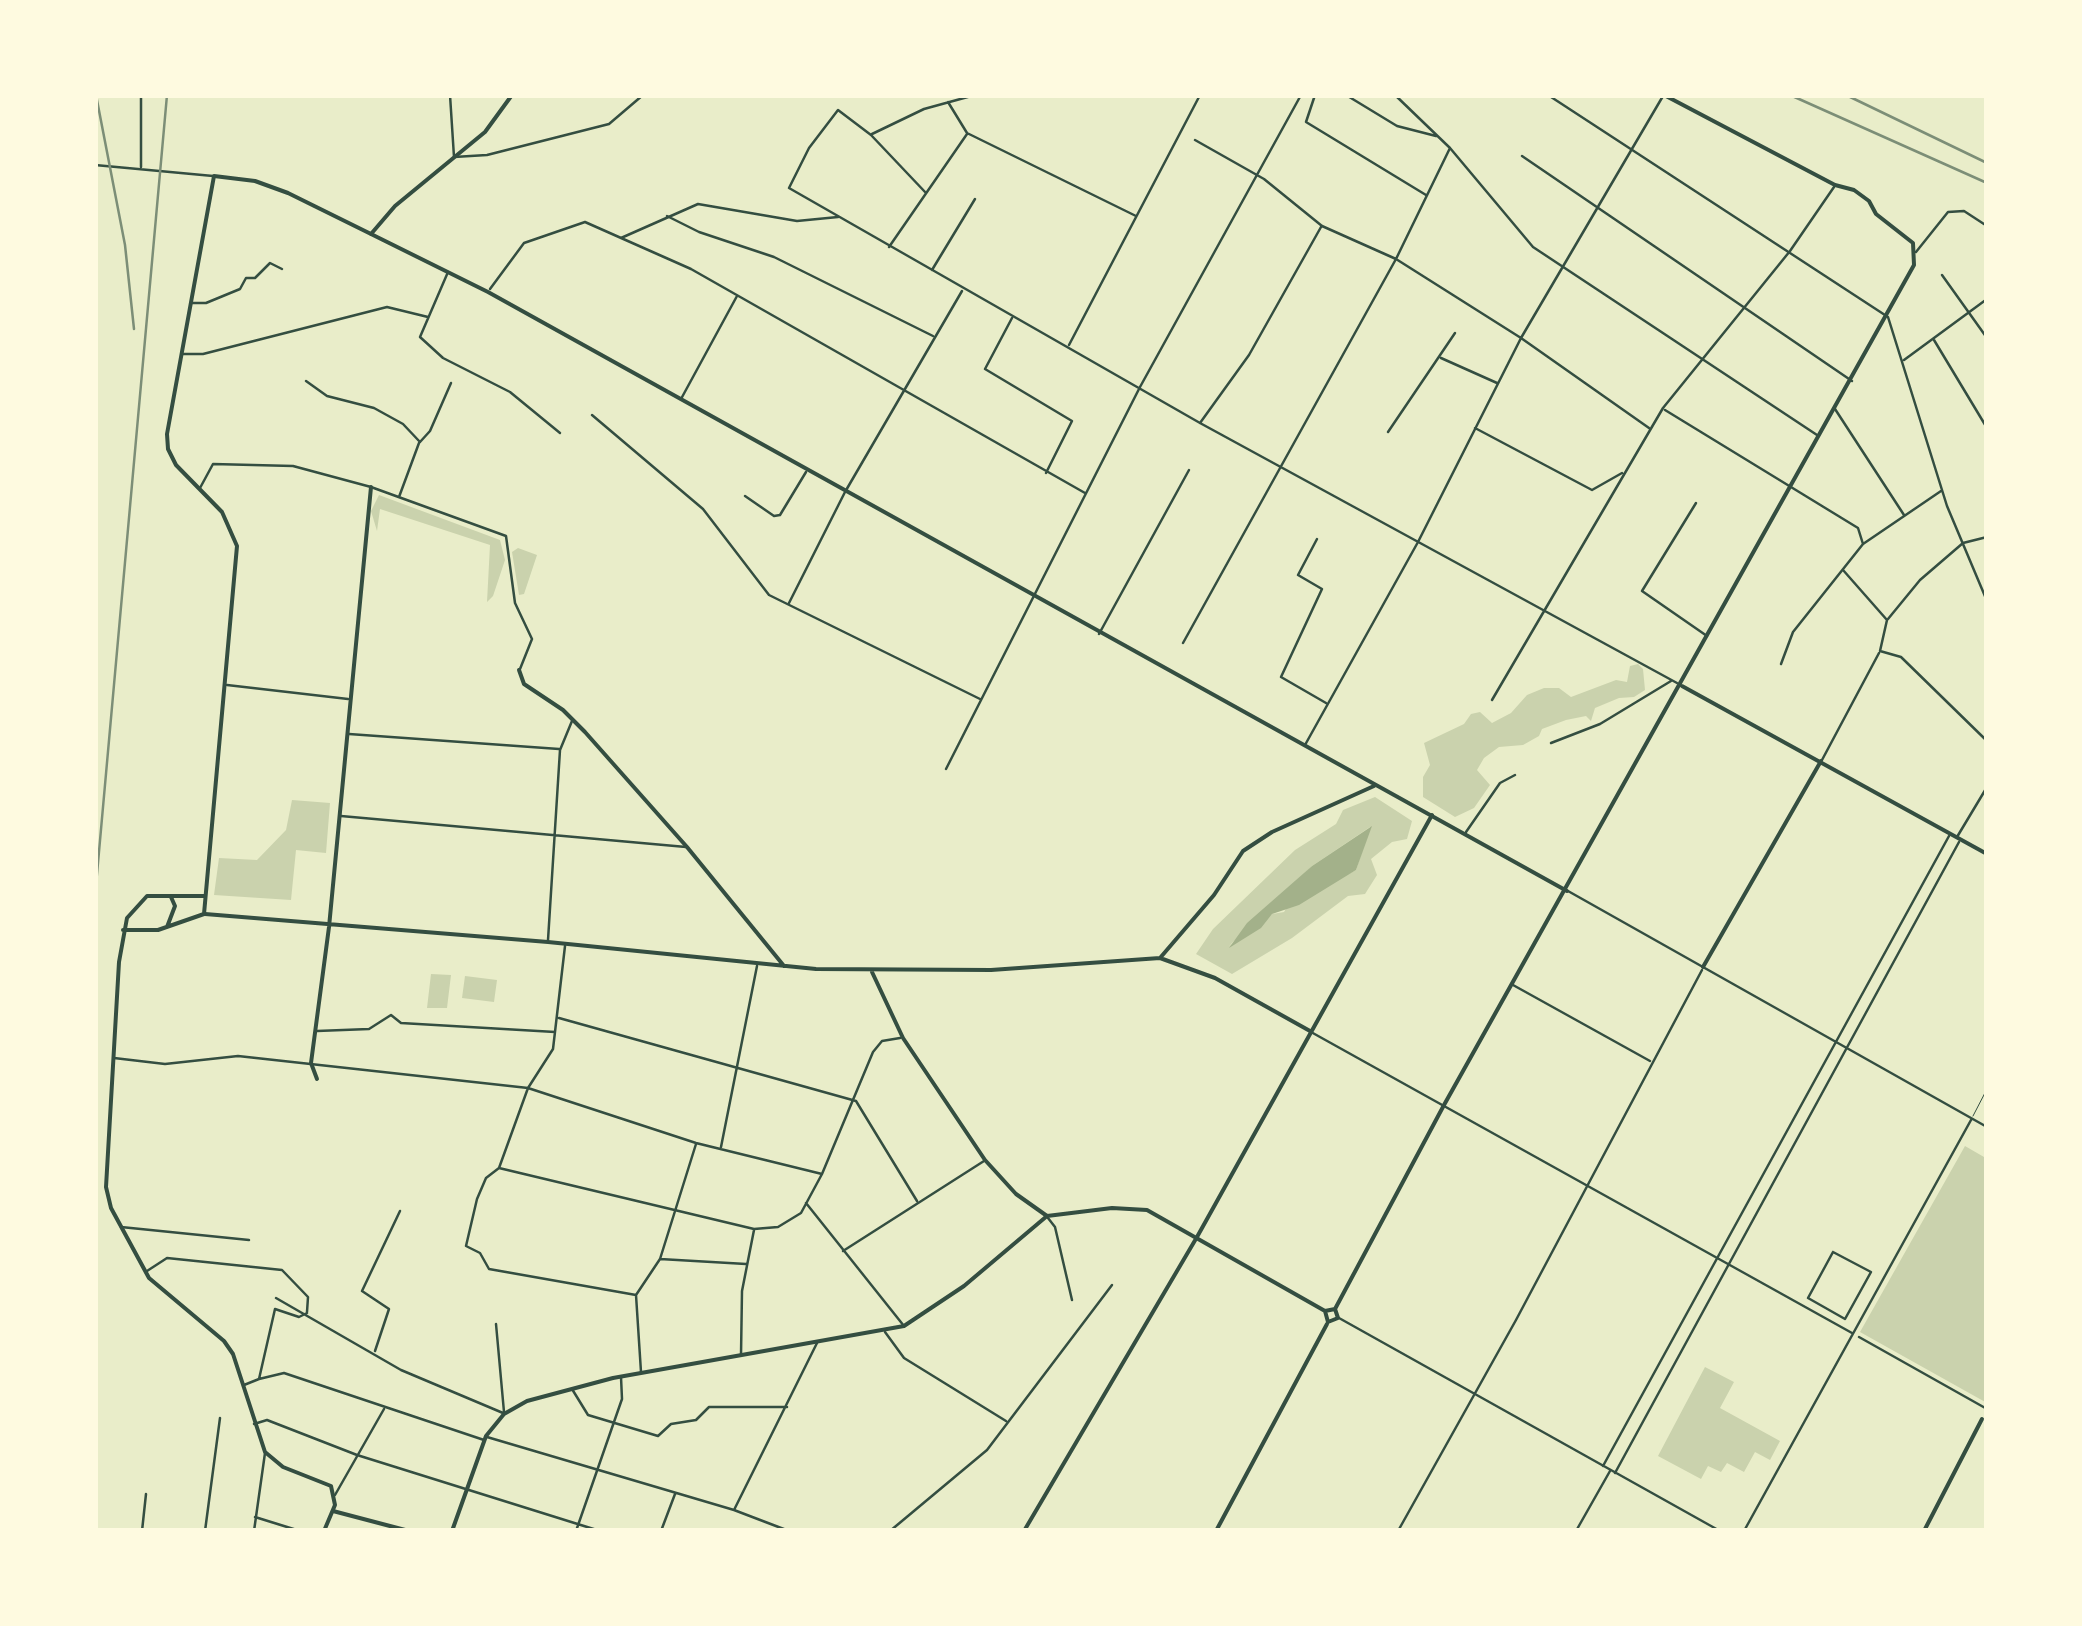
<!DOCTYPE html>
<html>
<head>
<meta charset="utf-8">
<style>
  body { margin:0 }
  #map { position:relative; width:2082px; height:1626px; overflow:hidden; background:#e9edc9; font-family:"Sofia Sans Condensed",sans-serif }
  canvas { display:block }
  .frame { position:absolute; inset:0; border:98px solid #fefae0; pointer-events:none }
</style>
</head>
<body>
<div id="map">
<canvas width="2082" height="1626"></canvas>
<div class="frame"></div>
</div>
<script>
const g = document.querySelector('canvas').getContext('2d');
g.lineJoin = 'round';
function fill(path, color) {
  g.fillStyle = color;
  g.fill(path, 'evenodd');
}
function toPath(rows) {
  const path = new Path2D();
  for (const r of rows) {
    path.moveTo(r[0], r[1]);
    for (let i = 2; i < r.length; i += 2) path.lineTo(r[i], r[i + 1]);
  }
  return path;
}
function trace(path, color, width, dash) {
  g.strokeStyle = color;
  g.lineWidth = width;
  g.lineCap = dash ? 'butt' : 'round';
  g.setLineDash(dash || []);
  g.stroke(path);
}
fill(toPath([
  [379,495,500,540,505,560,493,596,487,602,490,545,380,509,377,531,371,511],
  [518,548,537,555,524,594,519,595,512,552],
  [1638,664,1643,669,1645,690,1634,697,1619,698,1595,708,1591,721,1586,716,1566,720,1542,729,1539,736,1523,745,1499,747,1484,758,1477,770,1490,785,1474,808,1455,817,1423,797,1423,777,1430,765,1424,743,1464,724,1471,714,1480,712,1492,723,1511,713,1527,695,1544,688,1559,688,1571,697,1616,680,1627,682,1630,666],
  [1375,797,1412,821,1407,839,1392,842,1371,859,1377,875,1365,894,1348,896,1292,938,1232,974,1196,954,1213,929,1295,850,1336,824,1343,810],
  [1370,827,1356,870,1288,905,1284,912,1272,914,1229,946,1312,866],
  [292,800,330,803,326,853,296,850,291,900,214,895,219,858,257,860,286,830],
  [431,974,451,975,447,1008,427,1008],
  [465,976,497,980,494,1002,462,998],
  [1965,1146,1984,1157,1987,1153,1987,1403,1860,1332],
  [1705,1367,1734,1382,1720,1408,1780,1441,1770,1460,1755,1452,1744,1472,1727,1463,1721,1472,1708,1466,1701,1479,1658,1456]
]), '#cad2ad');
fill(toPath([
  [1372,826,1356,870,1299,905,1272,914,1261,928,1229,948,1247,923,1312,866]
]), '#a3b18a');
trace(toPath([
  [1973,1116,1987,1089]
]), '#344e41', 1);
trace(toPath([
  [1833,1252,1871,1272,1845,1319,1808,1298,1833,1252],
  [1859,1337,1987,1409]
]), '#344e41', 2.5);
trace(toPath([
  [450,95,454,157,487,155,609,124,643,95],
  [1315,95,1306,122,1426,195],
  [1346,95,1397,126,1436,136],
  [1395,95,1450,148,1533,247,1817,435],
  [1548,95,1888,317,1947,506,1987,601],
  [948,102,967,133,1136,216],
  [872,134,924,109,975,95],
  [1195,140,1264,179,1322,226,1396,259,1521,338,1649,428],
  [1522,156,1852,381],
  [95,165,213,176],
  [141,167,141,95],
  [926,193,871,135,838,110,809,148,789,188,1200,423,1677,683],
  [667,216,699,232,774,257,933,336],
  [621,238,698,204,797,221,838,217],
  [889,247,967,134],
  [1916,252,1948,212,1964,211,1987,226],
  [932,270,975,199],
  [448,272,420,337,443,358,510,392,560,433],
  [1942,275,1987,338],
  [490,289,524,243,585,222,691,269,1085,493],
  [191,303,206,303,240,289,246,278,255,278,270,263,282,269],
  [1012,318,985,369,1072,421,1046,473],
  [1934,340,1987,428],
  [1069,345,1200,95],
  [183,354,203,354,387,307,428,317],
  [1441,358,1497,383],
  [1904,360,1987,299],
  [306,381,327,396,374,408,403,424,420,442,430,431,451,383],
  [681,399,737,296],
  [1835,409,1904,515],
  [1665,410,1858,528,1863,544],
  [592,415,703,509,769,595,980,699],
  [1200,423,1249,355,1321,227],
  [1475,428,1592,490,1622,473],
  [1388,432,1455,333],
  [200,488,213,464,293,466,371,487,506,536,515,603,532,639,520,669],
  [745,496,774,516,780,515,806,472],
  [399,497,419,443],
  [1696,503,1642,591,1707,636],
  [1317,539,1298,575,1322,589,1281,677,1326,703],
  [1843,570,1887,620,1880,651,1901,657,1987,741],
  [789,603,845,492,962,291],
  [1888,619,1920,580,1963,543,1987,537],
  [1099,634,1189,470],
  [1183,643,1396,259,1450,148],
  [1781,664,1793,632,1863,544,1941,491],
  [227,685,348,699],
  [1492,700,1663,408,1790,251,1834,187],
  [349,734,559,749],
  [1551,743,1600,724,1671,681],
  [1305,745,1418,542,1521,338,1663,96],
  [1822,760,1879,653],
  [946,769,1140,387,1301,95],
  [341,816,686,847],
  [1466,832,1500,783,1515,775],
  [1957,837,1987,787],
  [1568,891,1987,1127],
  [548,940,560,750,572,721],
  [565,946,553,1049,528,1088,499,1168,486,1178,477,1199,466,1246,480,1253,489,1269,636,1295],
  [1513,985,1650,1061],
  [559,1018,856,1101,917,1201],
  [317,1031,369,1029,391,1015,401,1023,555,1032],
  [1311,1032,1852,1333],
  [114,1058,165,1064,238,1056,528,1088,696,1143,822,1174],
  [721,1147,757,966],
  [499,1168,754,1229,778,1227,801,1213,822,1174,873,1052,882,1041,900,1038],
  [806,1203,904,1326],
  [1048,1218,1055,1227,1072,1300],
  [121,1227,249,1240],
  [843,1251,984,1161],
  [660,1259,746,1264],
  [147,1271,167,1258,282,1270,308,1297,307,1312],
  [276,1298,401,1370,503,1413],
  [1339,1318,1720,1531],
  [496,1324,504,1412],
  [885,1332,904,1358,1006,1421],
  [375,1351,389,1309,362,1291,400,1211],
  [741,1355,742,1291,754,1230],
  [641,1372,636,1295,660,1259,696,1144],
  [259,1379,284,1373,484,1440],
  [244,1385,259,1379,275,1309,299,1317,307,1313],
  [572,1389,588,1415,658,1436,671,1424,696,1420,709,1407,787,1407],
  [254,1424,267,1420,357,1455,600,1531],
  [487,1437,734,1510,789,1531],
  [1603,1466,1949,836],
  [1615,1473,1959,842],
  [335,1495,384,1409],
  [734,1510,817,1343],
  [255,1517,300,1531],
  [142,1531,146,1494],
  [205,1531,220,1418],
  [254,1531,265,1453],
  [576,1531,622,1399,621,1377],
  [661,1531,675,1494],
  [890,1531,987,1450,1112,1285],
  [1398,1531,1516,1320,1702,970],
  [1576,1531,1610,1471],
  [1744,1531,1971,1120]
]), '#344e41', 2.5);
trace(toPath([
  [371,234,488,292,1567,891],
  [519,670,524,684,563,710,585,732,687,847,784,966],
  [1682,686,1987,854],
  [205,914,548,942,816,969,991,970,1160,958,1215,978,1310,1031],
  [1160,958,1214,895,1243,851,1272,832,1374,786],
  [1703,967,1821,761],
  [872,972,903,1038,985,1160,1016,1194,1047,1216,1112,1208,1147,1210,1325,1311],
  [317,1079,311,1063,329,927,371,487],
  [1335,1309,1325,1311,1328,1322,1338,1318,1335,1309,1444,1105,1914,265,1913,243,1876,214,1869,201,1854,190,1835,185,1664,95],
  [333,1511,409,1531],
  [452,1531,486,1436,504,1414,527,1401,613,1378,904,1326,964,1286,1047,1216],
  [1216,1531,1327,1324],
  [1924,1531,1982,1419]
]), '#344e41', 4);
trace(toPath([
  [204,896,147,896,127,918,119,962,106,1187,111,1208,149,1278,224,1341,233,1354,265,1452,283,1467,331,1486,335,1505,324,1531],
  [167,927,175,906,171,897],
  [123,930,158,930,204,914,237,546,222,512,176,465,168,449,167,434,214,176,255,181,288,193,371,234,395,206,485,132,512,95],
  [1024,1531,1197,1237,1432,815]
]), '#344e41', 4);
trace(toPath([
  [96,95,125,245,134,329],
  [1790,95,1987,183],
  [1846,95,1987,163],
  [95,896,167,95]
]), '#7c8e77', 2.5);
</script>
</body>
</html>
